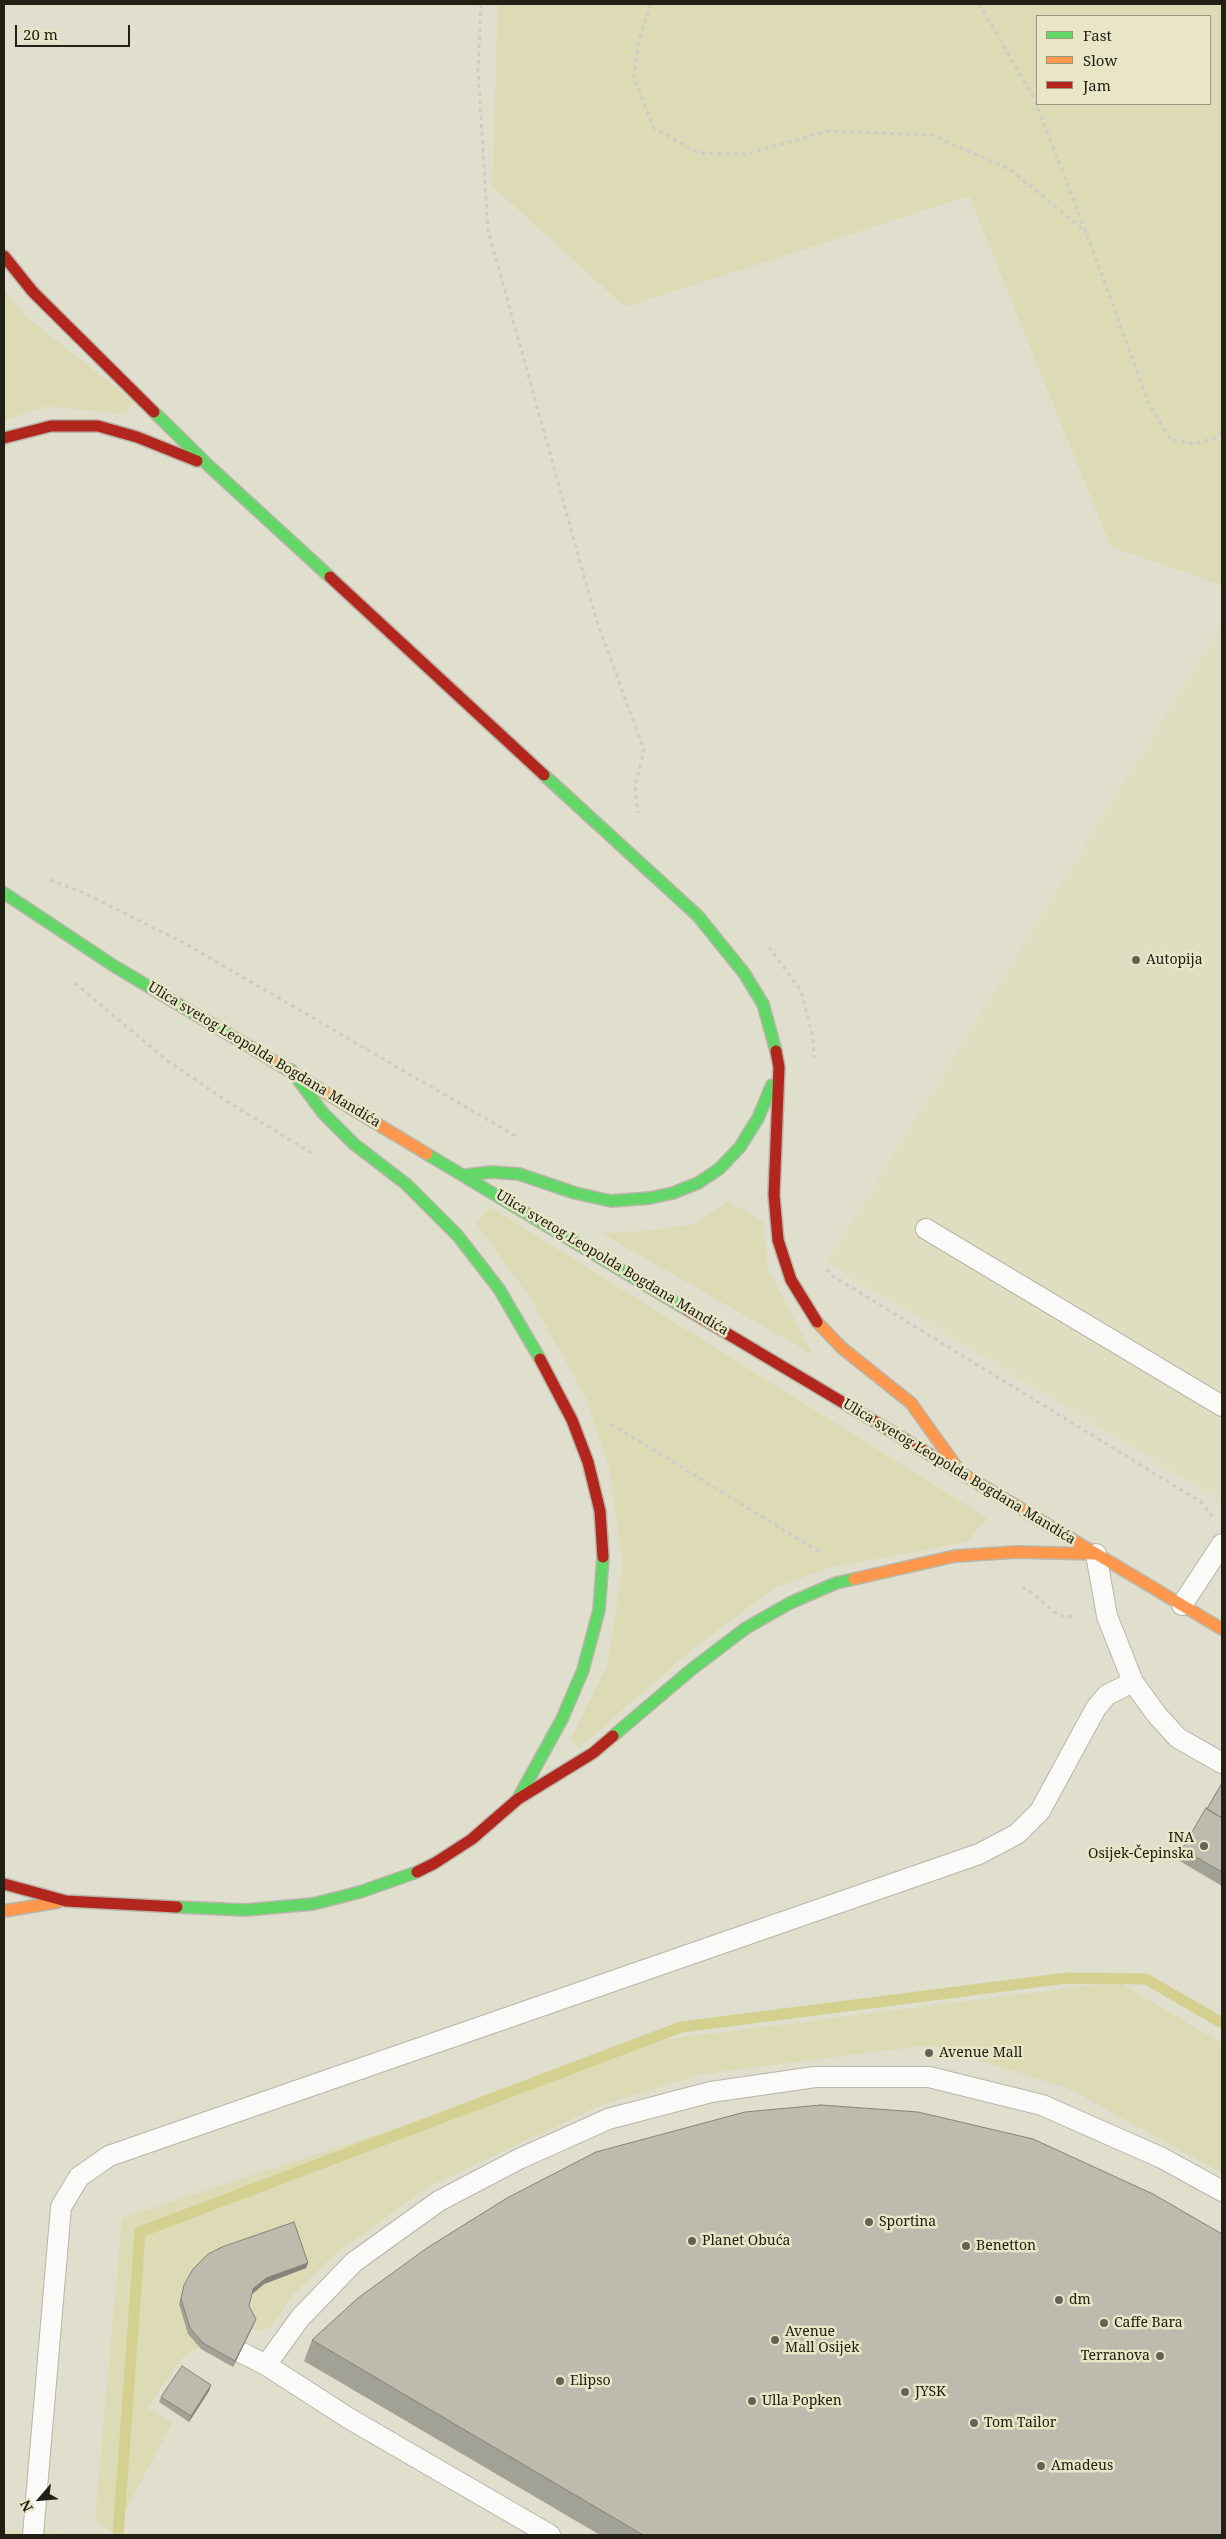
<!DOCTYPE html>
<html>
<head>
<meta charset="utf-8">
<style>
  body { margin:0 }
  #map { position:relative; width:1226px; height:2539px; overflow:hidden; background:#e0dfce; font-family:"Noto Serif",serif }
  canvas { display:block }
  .frame { position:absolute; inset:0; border:5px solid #202014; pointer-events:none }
  .legend { position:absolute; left:1036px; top:15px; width:175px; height:90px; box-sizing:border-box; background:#e8e6c6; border:1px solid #98977f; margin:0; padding:6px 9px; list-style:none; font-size:15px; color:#202014 }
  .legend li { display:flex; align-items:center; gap:10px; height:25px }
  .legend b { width:25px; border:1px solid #98977f }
  .north { position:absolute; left:15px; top:2474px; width:50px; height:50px; -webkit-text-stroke:4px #e8e6c6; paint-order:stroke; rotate:243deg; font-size:14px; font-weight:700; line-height:20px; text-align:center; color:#202014 }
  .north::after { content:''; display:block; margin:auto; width:18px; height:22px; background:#202014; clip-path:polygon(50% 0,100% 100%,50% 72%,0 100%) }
  .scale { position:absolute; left:15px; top:25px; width:115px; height:22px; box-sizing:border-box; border:2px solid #202014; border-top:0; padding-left:6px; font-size:15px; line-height:18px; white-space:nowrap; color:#202014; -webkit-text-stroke:4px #e8e6c6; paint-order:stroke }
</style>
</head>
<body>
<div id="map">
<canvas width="1226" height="2539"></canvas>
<div class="frame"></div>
<ul class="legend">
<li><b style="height:6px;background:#63d668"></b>Fast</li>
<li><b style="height:6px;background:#ff974d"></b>Slow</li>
<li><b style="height:6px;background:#b3261e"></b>Jam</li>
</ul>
<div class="north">N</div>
<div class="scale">20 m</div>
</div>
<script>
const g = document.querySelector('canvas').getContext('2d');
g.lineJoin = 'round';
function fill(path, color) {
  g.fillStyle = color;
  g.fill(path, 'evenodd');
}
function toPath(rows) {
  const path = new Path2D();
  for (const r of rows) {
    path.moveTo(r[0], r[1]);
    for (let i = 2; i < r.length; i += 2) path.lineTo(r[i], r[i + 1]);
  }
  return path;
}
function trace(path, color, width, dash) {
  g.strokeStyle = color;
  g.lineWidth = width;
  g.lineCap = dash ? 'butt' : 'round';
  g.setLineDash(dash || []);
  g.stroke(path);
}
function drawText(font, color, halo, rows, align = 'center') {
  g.font = font + ' "Noto Serif",serif';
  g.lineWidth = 5;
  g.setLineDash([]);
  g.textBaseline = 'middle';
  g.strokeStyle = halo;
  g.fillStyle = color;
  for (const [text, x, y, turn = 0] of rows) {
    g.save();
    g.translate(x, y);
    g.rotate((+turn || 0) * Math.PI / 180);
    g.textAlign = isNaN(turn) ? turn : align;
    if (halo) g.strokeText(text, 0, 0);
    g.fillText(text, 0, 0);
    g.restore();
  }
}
fill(toPath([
  [1222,622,1222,1502,826,1262],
  [4,2528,83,2534,83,2535,4,2535]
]), '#dfdec1');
fill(toPath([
  [498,4,1222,4,1222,585,1111,547,969,196,625,307,492,186],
  [1037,16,1210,16,1210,104,1037,104],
  [4,289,27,317,134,402,125,414,46,406,4,421],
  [728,1201,763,1221,768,1269,813,1355,601,1233,647,1231,696,1224],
  [490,1207,987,1518,967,1542,828,1568,773,1589,694,1648,579,1748,571,1739,607,1666,623,1564,609,1467,586,1398,531,1299,476,1223],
  [1118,1982,1222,2043,1222,2173,1067,2088,931,2045,702,2074,601,2105,428,2187,335,2254,292,2296,270,2328,256,2331,246,2328,240,2320,181,2359,147,2408,173,2422,113,2534,95,2519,122,2218,667,2039]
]), '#dddbb6');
trace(toPath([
  [118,2535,140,2232,681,2027,1067,1978,1146,1979,1222,2023]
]), '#d3d090', 11);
const lane = toPath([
  [926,1229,1222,1406],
  [1096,1554,1107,1616,1133,1682,1157,1715,1178,1738,1222,1763],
  [1182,1605,1222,1544],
  [217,2340,266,2365],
  [33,2535,61,2207,79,2177,109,2156,979,1854,1017,1834,1040,1811,1096,1708,1107,1695,1133,1682],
  [550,2535,350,2419,266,2365,300,2318,354,2262,439,2201,521,2158,608,2119,711,2092,815,2077,929,2077,1042,2105,1162,2158,1222,2191]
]);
const fast = toPath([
  [154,412,209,466,330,577],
  [544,775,698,916,744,973,763,1004,776,1051],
  [4,893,114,966,245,1044],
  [291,1070,323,1113,354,1144,406,1184,458,1236,499,1289,540,1359],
  [427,1154,686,1309],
  [466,1175,491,1172,519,1174,575,1193,611,1201,650,1198,673,1193,698,1183,719,1169,740,1147,758,1118,772,1085],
  [613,1736,692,1669,746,1628,790,1603,836,1583,854,1579],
  [519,1797,562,1719,583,1670,599,1610,603,1557],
  [177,1907,245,1910,313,1904,360,1892,417,1872]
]);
const slow = toPath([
  [245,1044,427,1154],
  [817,1322,842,1348,911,1403,961,1473],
  [956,1470,1222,1629],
  [854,1579,955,1556,1017,1552,1096,1554],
  [4,1911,58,1902]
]);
const jam = toPath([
  [4,256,33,292,154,412],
  [4,438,51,426,98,426,137,437,197,461],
  [330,577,544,775],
  [776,1051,779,1067,774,1195,778,1240,791,1280,817,1322],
  [686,1309,956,1470],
  [540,1359,572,1420,588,1462,600,1511,603,1557],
  [417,1872,435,1863,472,1839,518,1799,593,1753,613,1736],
  [4,1884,66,1901,177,1907]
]);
trace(lane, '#b7b6a8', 22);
trace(fast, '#b7b6a8', 14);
trace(slow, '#b7b6a8', 14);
trace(jam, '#b7b6a8', 14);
trace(toPath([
  [481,4,478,70,488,230,596,619,644,750,635,787,638,813],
  [651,4,639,40,634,76,653,127,698,153,746,154,828,131,932,135,1011,170,1086,232],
  [979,4,1034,98,1086,232,1149,404,1170,439,1194,444,1215,438,1222,431],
  [50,880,84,893,186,944,519,1138],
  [769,947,801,991,813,1037,814,1058],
  [75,983,165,1059,228,1102,313,1154],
  [827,1269,831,1275,1201,1502,1212,1516],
  [611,1424,821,1553],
  [1022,1587,1036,1596,1054,1612,1064,1617,1076,1616]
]), '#cdcdc8', 3, [4, 4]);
trace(lane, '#fafaf8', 20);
trace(fast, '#63d668', 11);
trace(slow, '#ff974d', 11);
trace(jam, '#b3261e', 11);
fill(toPath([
  [1222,1783,1222,1886,1178,1860,1182,1849],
  [308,2263,306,2268,264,2284,252,2294,249,2306,254,2324,233,2367,201,2349,188,2334,179,2304,184,2285],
  [312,2340,1222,2535,600,2535,304,2361],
  [211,2385,209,2391,189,2422,159,2402,161,2397]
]), '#a2a195');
fill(toPath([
  [308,2263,306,2268,264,2284,251,2295,253,2289,266,2278],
  [256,2319,254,2324,233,2367,235,2361],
  [211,2385,209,2391,189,2422,191,2416]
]), '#848379');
const building = toPath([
  [1222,1783,1222,1818,1207,1809,1222,1783],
  [1206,1808,1222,1818,1222,1872,1182,1849,1206,1808],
  [821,2105,918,2112,1033,2139,1153,2194,1222,2234,1222,2535,643,2535,312,2340,358,2298,427,2248,507,2198,596,2152,745,2112,821,2105],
  [294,2222,308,2263,266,2278,253,2289,249,2306,256,2319,235,2361,203,2343,190,2328,181,2299,184,2285,193,2269,208,2254,222,2247,294,2222],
  [182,2366,211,2385,191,2416,161,2397,182,2366]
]);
fill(building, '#bcbbad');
trace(building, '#848379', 1);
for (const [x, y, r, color] of [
  [1136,960,5,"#636355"],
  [1204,1846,5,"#636355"],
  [929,2053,5,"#636355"],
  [869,2222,5,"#636355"],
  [692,2241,5,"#636355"],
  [966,2246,5,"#636355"],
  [1059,2300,5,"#636355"],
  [1104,2323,5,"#636355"],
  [775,2340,5,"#636355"],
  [1160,2356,5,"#636355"],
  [560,2381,5,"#636355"],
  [905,2392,5,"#636355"],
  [752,2401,5,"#636355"],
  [974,2423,5,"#636355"],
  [1041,2466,5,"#636355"]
]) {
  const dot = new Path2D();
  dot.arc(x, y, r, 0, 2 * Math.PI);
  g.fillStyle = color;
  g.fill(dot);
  trace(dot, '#e8e6c6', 2);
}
drawText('14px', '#202014', '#e8e6c6', [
  ["Autopija",1146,960],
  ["INA",1194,1838,"right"],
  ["Osijek-Čepinska",1194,1854,"right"],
  ["Avenue Mall",939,2053],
  ["Sportina",879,2222],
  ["Planet Obuća",702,2241],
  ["Benetton",976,2246],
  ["dm",1069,2300],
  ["Caffe Bara",1114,2323],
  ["Avenue",785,2332],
  ["Mall Osijek",785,2348],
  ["Terranova",1150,2356,"right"],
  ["Elipso",570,2381],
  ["JYSK",915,2392],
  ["Ulla Popken",762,2401],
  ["Tom Tailor",984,2423],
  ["Amadeus",1051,2466]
], 'left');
drawText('14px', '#202014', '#e8e6c6', [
  ["Ulica svetog Leopolda Bogdana Mandića",264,1055,31],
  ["Ulica svetog Leopolda Bogdana Mandića",612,1263,31],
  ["Ulica svetog Leopolda Bogdana Mandića",959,1472,31]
]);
</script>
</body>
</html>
